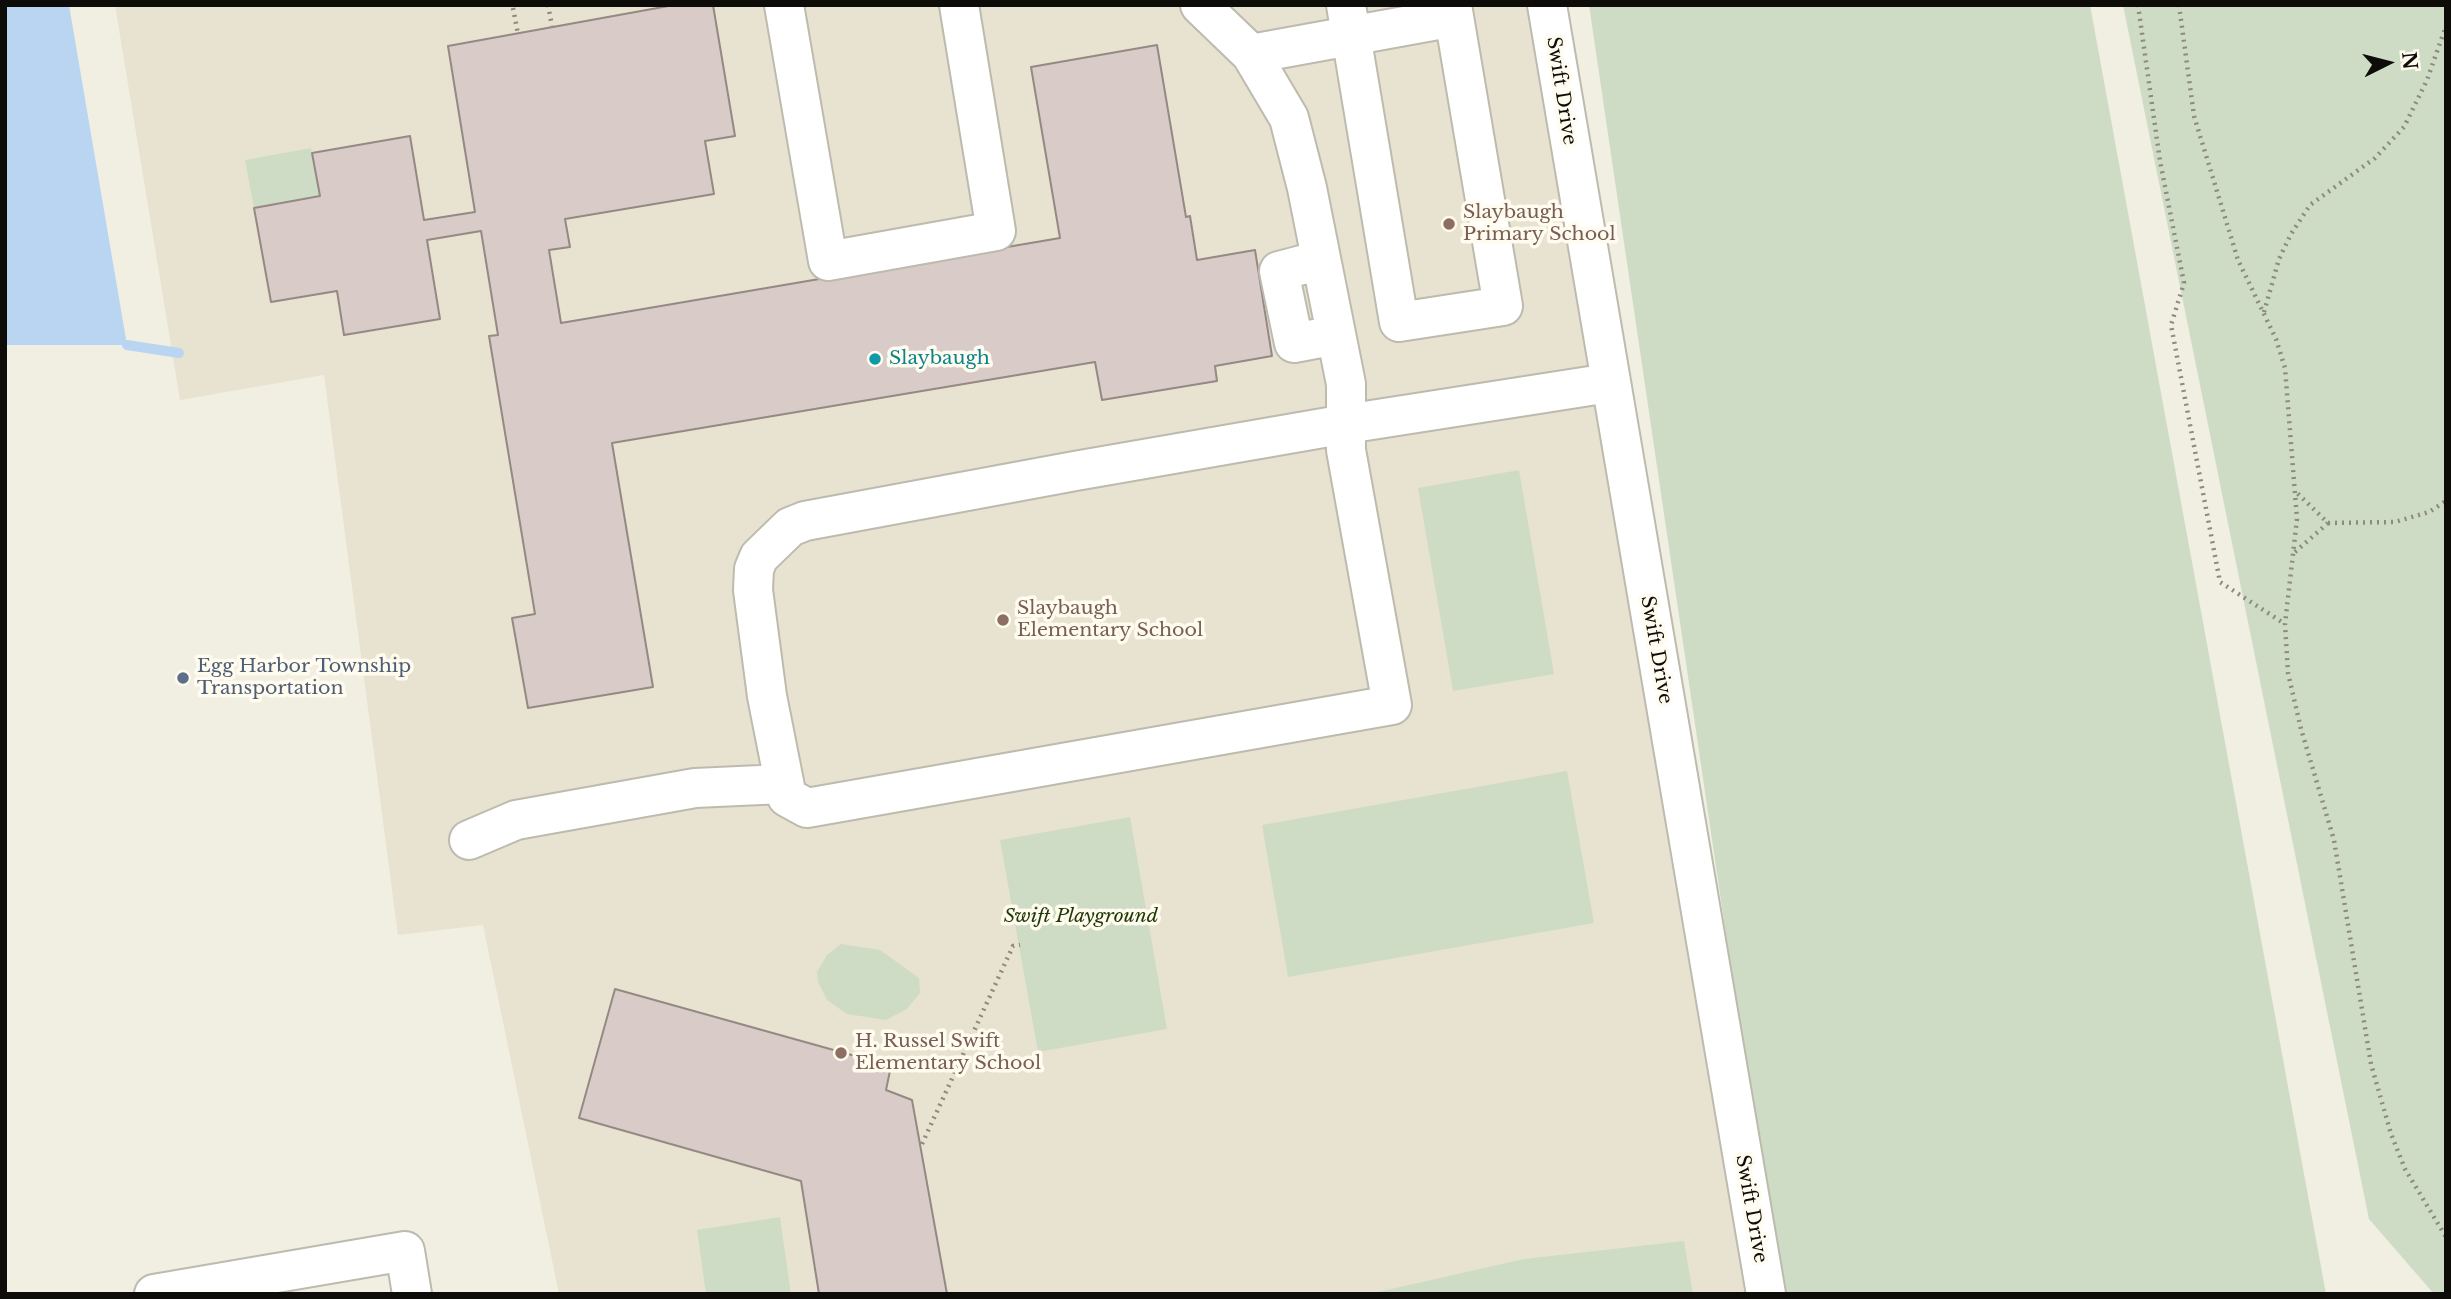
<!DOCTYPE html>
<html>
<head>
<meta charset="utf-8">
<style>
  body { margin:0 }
  #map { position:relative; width:2451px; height:1299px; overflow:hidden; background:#f1eee2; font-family:"Libre Baskerville",serif }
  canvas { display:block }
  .frame { position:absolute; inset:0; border:7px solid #0d0c08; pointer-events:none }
  .north { position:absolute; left:2353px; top:28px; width:70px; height:70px; -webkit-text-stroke:5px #fffbef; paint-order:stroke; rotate:84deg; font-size:19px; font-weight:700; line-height:28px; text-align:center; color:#0d0c08 }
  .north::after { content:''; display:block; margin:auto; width:24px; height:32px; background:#0d0c08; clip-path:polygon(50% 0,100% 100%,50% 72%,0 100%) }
</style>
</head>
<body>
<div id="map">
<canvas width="2451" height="1299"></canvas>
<div class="frame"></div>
<div class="north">N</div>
</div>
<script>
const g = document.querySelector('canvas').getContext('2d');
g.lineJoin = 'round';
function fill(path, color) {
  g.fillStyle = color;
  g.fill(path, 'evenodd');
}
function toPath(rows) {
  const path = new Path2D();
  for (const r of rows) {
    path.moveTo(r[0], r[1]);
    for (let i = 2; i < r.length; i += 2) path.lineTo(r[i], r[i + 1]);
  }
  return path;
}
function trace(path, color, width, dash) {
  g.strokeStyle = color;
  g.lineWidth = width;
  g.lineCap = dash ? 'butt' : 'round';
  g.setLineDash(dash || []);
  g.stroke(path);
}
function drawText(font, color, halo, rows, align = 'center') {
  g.font = font + ' "Libre Baskerville",serif';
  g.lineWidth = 7;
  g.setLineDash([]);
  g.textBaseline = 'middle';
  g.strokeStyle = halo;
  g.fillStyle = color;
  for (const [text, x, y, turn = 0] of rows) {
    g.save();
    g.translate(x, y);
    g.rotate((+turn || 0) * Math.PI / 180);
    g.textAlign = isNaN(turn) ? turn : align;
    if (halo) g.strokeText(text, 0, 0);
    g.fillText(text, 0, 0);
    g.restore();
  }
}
fill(toPath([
  [115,5,1547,5,1766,1294,559,1294,483,925,398,935,324,375,180,400]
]), '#e8e3d0');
fill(toPath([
  [1589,5,2090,5,2326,1294,1779,1294],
  [2123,5,2446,5,2446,1294,2434,1294,2369,1219],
  [311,148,320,196,254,208,245,160],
  [1519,470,1554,674,1453,691,1418,488],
  [1567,771,1594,923,1288,977,1262,825],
  [1130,817,1167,1029,1038,1052,1000,840],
  [841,944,880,950,919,978,920,993,907,1009,886,1020,847,1014,827,1000,818,982,817,972,827,955],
  [780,1217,791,1294,706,1294,697,1230],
  [1684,1241,1693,1294,1369,1294,1524,1259]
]), '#cedcc5');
fill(toPath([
  [5,5,69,5,127,345,5,345]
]), '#bad5f2');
trace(toPath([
  [127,345,179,353]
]), '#bad5f2', 10);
const building = toPath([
  [674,5,713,5,735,136,705,141,714,194,565,219,570,247,549,250,561,323,1060,238,1031,67,1157,45,1186,217,1190,216,1197,260,1255,250,1272,356,1215,366,1217,381,1102,400,1095,362,612,443,653,687,528,708,512,618,535,614,489,336,498,335,481,231,427,240,440,319,344,335,337,291,271,302,254,208,320,196,312,153,410,136,424,220,475,212,448,46,674,5],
  [615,989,891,1066,886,1090,912,1100,947,1294,819,1294,801,1181,579,1118,615,989]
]);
fill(building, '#d9cbc7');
trace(building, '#958984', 2);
const minor = toPath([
  [784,5,828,261,996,231,959,5],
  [1200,5,1251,54,1289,118,1307,188,1346,384,1346,450,1392,705,807,808,787,797,767,696,753,590,754,569,759,557,790,527,805,521,1075,471,1346,424,1609,383],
  [1346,5,1399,322,1503,306,1452,5],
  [1547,5,1766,1294],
  [1251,54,1454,17],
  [1321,260,1279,271,1294,343,1336,335],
  [469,840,516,820,695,788,783,784],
  [154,1294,405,1251,412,1294]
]);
trace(minor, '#bdbaae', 42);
trace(toPath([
  [548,5,552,26],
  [669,5,669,6],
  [2138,5,2160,161,2184,283,2171,325,2220,582,2285,624],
  [2179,5,2194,116,2238,260,2276,339,2285,368,2297,519,2285,624,2288,673,2301,729,2334,840,2371,1064,2391,1134,2405,1169,2446,1237],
  [513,8,518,34],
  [2264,312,2279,259,2291,234,2310,205,2375,158,2404,127,2427,80,2446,26],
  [2328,523,2395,522,2429,512,2446,501],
  [2295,552,2328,523,2296,492],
  [922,1144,1013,946,1020,945]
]), '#8c8a81', 4.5, [2, 5]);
trace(minor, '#fff', 38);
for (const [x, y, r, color] of [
  [1449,224,7,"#8d6e63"],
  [875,359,7,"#0f9aa8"],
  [1003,620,7,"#8d6e63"],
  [183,678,7,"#5c6f8a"],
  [841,1053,7,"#8d6e63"]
]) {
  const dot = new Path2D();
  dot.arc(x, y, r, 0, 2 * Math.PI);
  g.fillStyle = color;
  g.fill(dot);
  trace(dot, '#fffbef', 2.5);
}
drawText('19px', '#0d0c08', '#fffbef', [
  ["Swift Drive",1561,91,81],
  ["Swift Drive",1656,650,80],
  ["Swift Drive",1751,1209,80]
]);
drawText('19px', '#785e54', '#fffbef', [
  ["Slaybaugh",1463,213],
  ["Primary School",1463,235],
  ["Slaybaugh",1017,609],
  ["Elementary School",1017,631],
  ["H. Russel Swift",855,1042],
  ["Elementary School",855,1064]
], 'left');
drawText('19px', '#0d838f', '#fffbef', [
  ["Slaybaugh",889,359]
], 'left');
drawText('19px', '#4e5e75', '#fffbef', [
  ["Egg Harbor Township",197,667],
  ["Transportation",197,689]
], 'left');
drawText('italic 19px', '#1f3805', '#fffbef', [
  ["Swift Playground",1081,917]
]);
</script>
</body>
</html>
